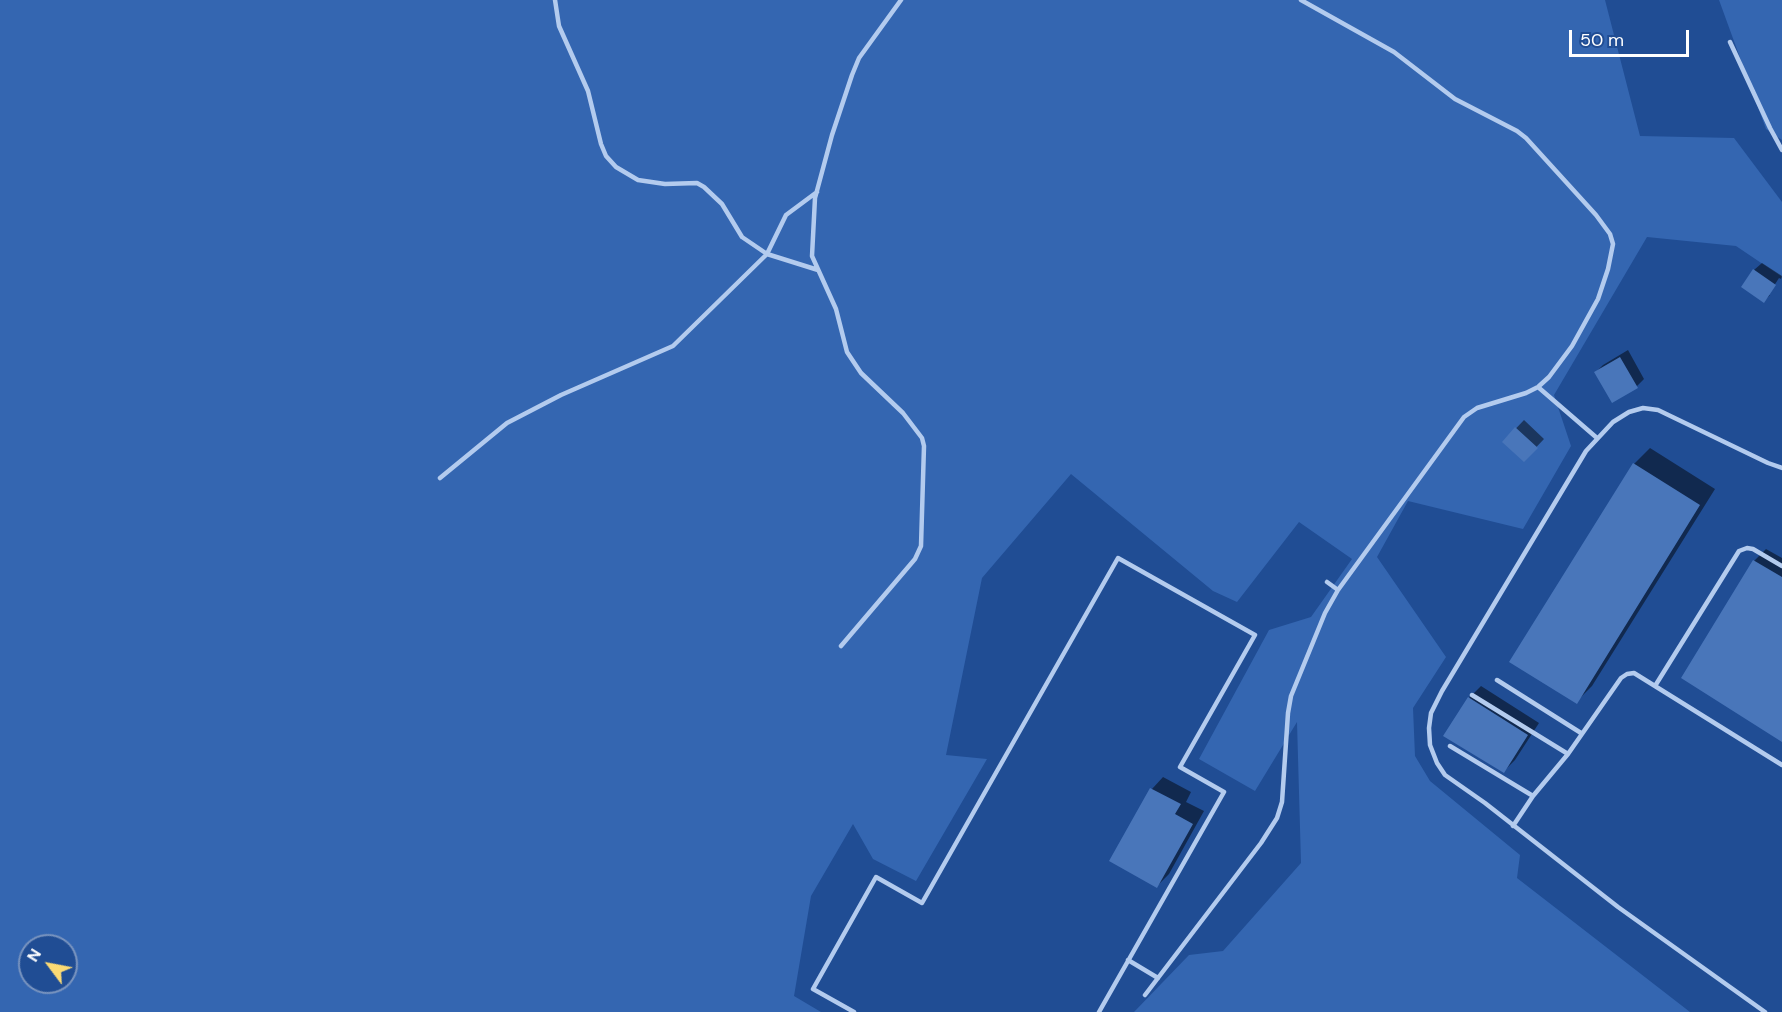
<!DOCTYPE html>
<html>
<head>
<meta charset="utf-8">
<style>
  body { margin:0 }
  #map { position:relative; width:1782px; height:1012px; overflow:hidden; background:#204d94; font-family:"DM Sans",sans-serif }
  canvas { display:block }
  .north { position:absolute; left:18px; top:934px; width:60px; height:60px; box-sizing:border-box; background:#204d94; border:2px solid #7994bf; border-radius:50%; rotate:302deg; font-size:16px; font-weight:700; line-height:24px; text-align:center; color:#fff }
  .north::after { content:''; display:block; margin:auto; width:21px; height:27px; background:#fbda74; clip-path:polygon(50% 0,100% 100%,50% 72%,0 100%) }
  .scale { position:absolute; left:1569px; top:30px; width:120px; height:27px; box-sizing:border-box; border:3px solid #fff; border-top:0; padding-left:8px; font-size:18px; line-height:21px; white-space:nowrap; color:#fff; -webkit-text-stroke:4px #204d94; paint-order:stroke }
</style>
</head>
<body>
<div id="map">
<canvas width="1782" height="1012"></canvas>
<div class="north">N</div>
<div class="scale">50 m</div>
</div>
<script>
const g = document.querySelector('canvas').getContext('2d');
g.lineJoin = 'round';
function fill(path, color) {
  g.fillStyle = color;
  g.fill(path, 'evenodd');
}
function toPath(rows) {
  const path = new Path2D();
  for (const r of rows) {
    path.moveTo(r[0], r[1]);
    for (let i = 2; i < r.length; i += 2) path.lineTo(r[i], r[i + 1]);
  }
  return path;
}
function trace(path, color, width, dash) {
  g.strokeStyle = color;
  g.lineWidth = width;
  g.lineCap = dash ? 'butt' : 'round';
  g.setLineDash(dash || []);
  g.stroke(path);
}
fill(toPath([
  [0,0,1605,0,1640,136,1734,138,1782,202,1782,277,1736,246,1647,237,1554,395,1571,446,1523,529,1408,501,1377,557,1446,657,1413,708,1415,756,1430,781,1520,855,1517,878,1690,1012,1134,1012,1189,955,1223,951,1301,863,1297,722,1255,791,1199,759,1269,630,1311,617,1352,559,1299,522,1237,602,1213,591,1071,474,982,578,946,755,987,759,916,881,873,859,853,824,811,896,794,996,821,1012,0,1012],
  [30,946,66,946,66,982,30,982],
  [1719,0,1782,0,1782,140,1766,129]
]), '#3466b1');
fill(toPath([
  [1762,263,1782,276,1781,279,1779,278,1768,295,1770,295,1764,301,1754,270],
  [1628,350,1644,379,1637,386,1595,373,1603,365],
  [1524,420,1544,439,1524,460,1504,441],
  [1650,448,1715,489,1592,686,1576,702,1634,464],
  [1766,549,1782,558,1782,740,1683,678,1754,561],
  [1481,686,1539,723,1515,760,1504,771,1445,735,1469,698],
  [1163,777,1191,792,1186,802,1204,811,1169,874,1157,886,1111,860,1152,789]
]), '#0007');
fill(toPath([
  [1753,269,1776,285,1764,303,1741,287],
  [1620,357,1638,388,1612,403,1594,372],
  [1515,427,1538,448,1524,462,1502,442],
  [1633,463,1700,505,1577,704,1509,662],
  [1753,560,1782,577,1782,742,1681,678],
  [1468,697,1528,735,1504,773,1443,736],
  [1150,788,1181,804,1175,814,1193,824,1157,888,1109,861]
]), '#4976ba');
trace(toPath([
  [1730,42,1770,128,1782,150],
  [817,192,786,215,767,254,818,270],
  [1538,387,1597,438],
  [440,478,507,423,561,395,673,346,767,254,742,237,722,204,704,187,697,183,665,184,638,180,616,167,606,156,601,144,588,91,559,26,555,0],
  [1327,582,1338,590],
  [841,646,915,559,921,546,924,446,922,438,903,413,861,373,847,352,836,309,812,256,815,198,832,135,852,75,859,58,901,0],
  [1497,680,1581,733],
  [1655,686,1739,551,1747,548,1753,549,1782,566],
  [1472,695,1568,754],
  [1450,746,1533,796],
  [1513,826,1533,796,1568,754,1621,678,1627,674,1634,673,1782,765],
  [1128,960,1158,978],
  [1145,995,1261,843,1277,818,1282,802,1288,713,1291,696,1325,613,1338,590,1464,417,1477,408,1526,393,1538,387,1549,377,1572,346,1598,299,1608,269,1613,244,1610,234,1596,215,1526,138,1517,131,1455,99,1394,52,1301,0],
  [854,1012,813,989,876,877,922,903,1118,558,1255,635,1180,767,1224,792,1099,1012],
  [1765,1012,1618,907,1485,803,1445,775,1437,763,1430,745,1429,728,1431,713,1442,691,1586,451,1613,422,1629,412,1643,408,1658,410,1768,463,1782,468]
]), '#b3cbee', 4.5);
</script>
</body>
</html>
